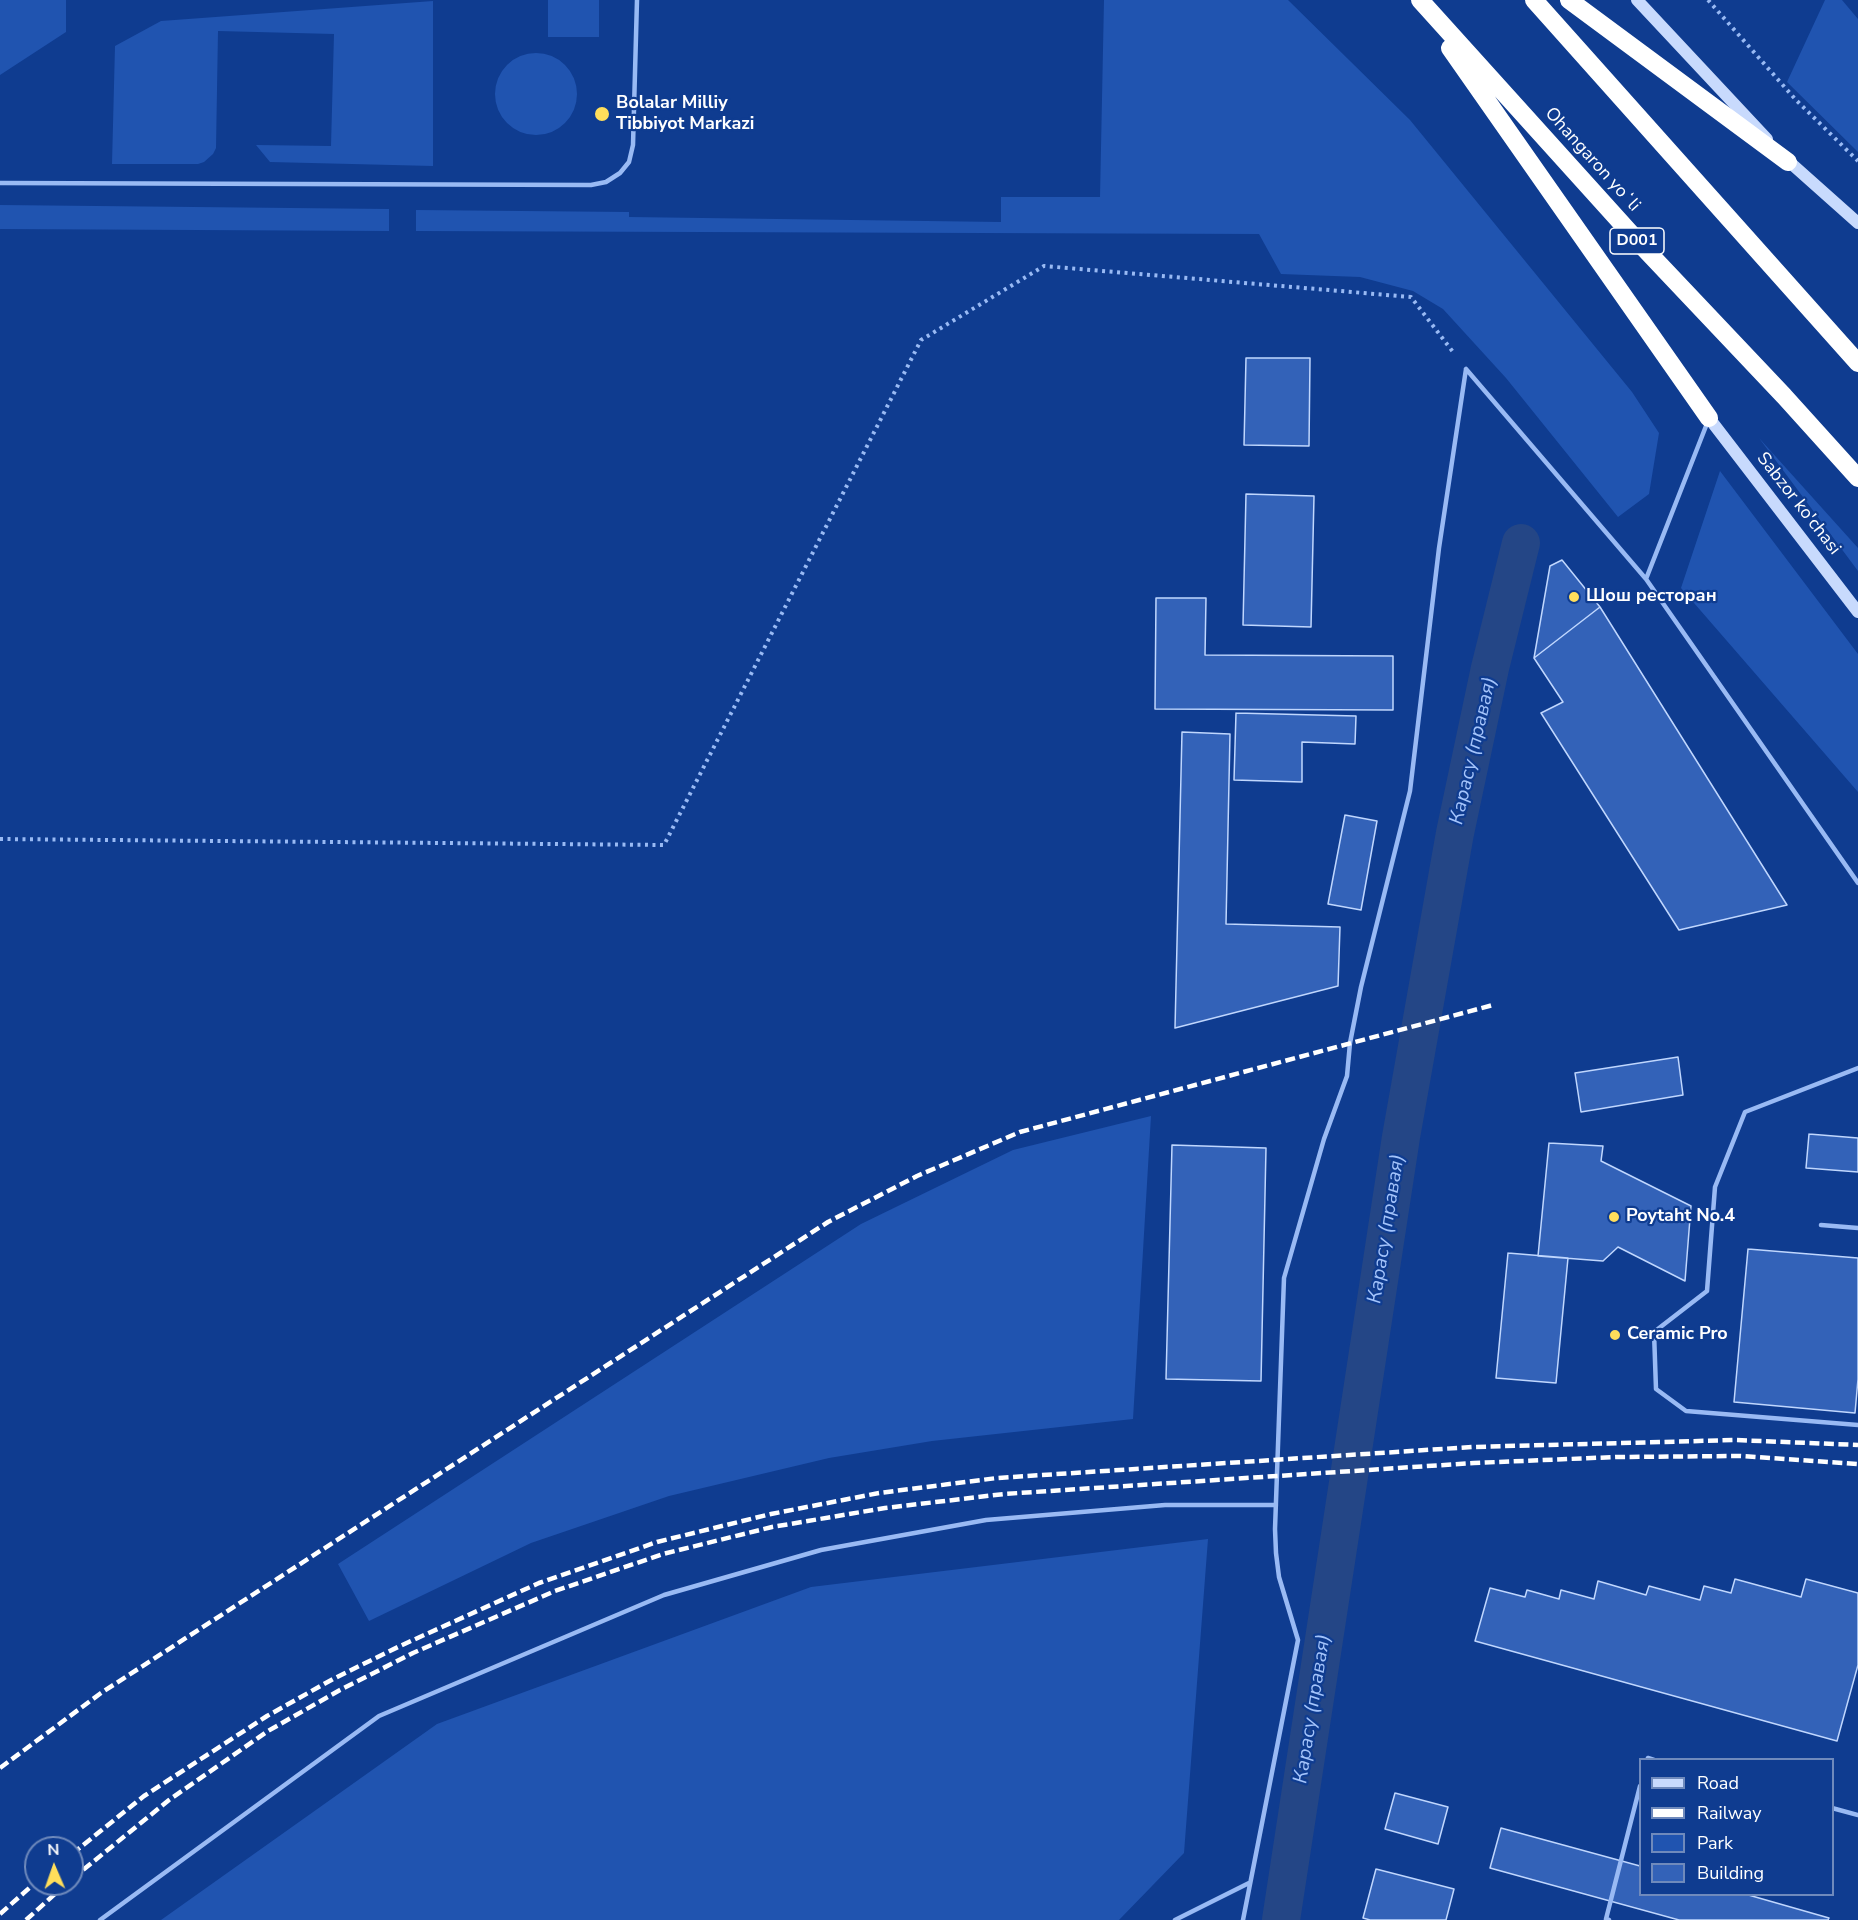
<!DOCTYPE html>
<html>
<head>
<meta charset="utf-8">
<style>
  body { margin:0 }
  #map { position:relative; width:1858px; height:1920px; overflow:hidden; background:#0f3c90; font-family:"Nunito Sans",sans-serif }
  canvas { display:block }
  .legend { position:absolute; left:1639px; top:1758px; width:195px; height:138px; box-sizing:border-box; background:#0f3c90; border:2px solid #6f8abc; margin:0; padding:8px 10px; list-style:none; font-size:18px; color:#fff }
  .legend li { display:flex; align-items:center; gap:12px; height:30px }
  .legend b { width:30px; border:2px solid #6f8abc }
  .north { position:absolute; left:24px; top:1836px; width:60px; height:60px; box-sizing:border-box; background:#0f3c90; border:2px solid #6f8abc; border-radius:50%; rotate:358deg; font-size:16px; font-weight:700; line-height:24px; text-align:center; color:#fff }
  .north::after { content:''; display:block; margin:auto; width:21px; height:27px; background:#ffde5b; clip-path:polygon(50% 0,100% 100%,50% 72%,0 100%) }
</style>
</head>
<body>
<div id="map">
<canvas width="1858" height="1920"></canvas>
<ul class="legend">
<li><b style="height:8px;background:#c8dafd"></b>Road</li>
<li><b style="height:8px;background:#fff"></b>Railway</li>
<li><b style="height:16px;background:#2054b0"></b>Park</li>
<li><b style="height:16px;background:#3362b8"></b>Building</li>
</ul>
<div class="north">N</div>
</div>
<script>
const g = document.querySelector('canvas').getContext('2d');
g.lineJoin = 'round';
function fill(path, color) {
  g.fillStyle = color;
  g.fill(path, 'evenodd');
}
function toPath(rows) {
  const path = new Path2D();
  for (const r of rows) {
    if (r.length === 3) {
      path.moveTo(r[0] + r[2], r[1]);
      path.arc(r[0], r[1], r[2], 0, 2 * Math.PI);
      continue;
    }
    path.moveTo(r[0], r[1]);
    for (let i = 2; i < r.length; i += 2) path.lineTo(r[i], r[i + 1]);
  }
  return path;
}
function trace(path, color, width, dash) {
  g.strokeStyle = color;
  g.lineWidth = width;
  g.lineCap = dash ? 'butt' : 'round';
  g.setLineDash(dash || []);
  g.stroke(path);
}
function drawText(font, color, halo, rows, align = 'center') {
  g.font = font + ' "Nunito Sans",sans-serif';
  g.lineWidth = 4.5;
  g.setLineDash([]);
  g.textBaseline = 'middle';
  g.strokeStyle = halo;
  g.fillStyle = color;
  for (const [text, x, y, turn = 0] of rows) {
    g.save();
    g.translate(x, y);
    g.rotate((+turn || 0) * Math.PI / 180);
    g.textAlign = isNaN(turn) ? turn : align;
    if (halo) g.strokeText(text, 0, 0);
    g.fillText(text, 0, 0);
    g.restore();
  }
}
fill(toPath([
  [0,0,66,0,66,32,0,75],
  [548,0,599,0,599,37,548,37],
  [1104,0,1288,0,1410,120,1632,392,1659,433,1649,494,1618,517,1506,378,1443,309,1413,291,1360,277,1281,274,1259,234,416,231,416,210,629,212,629,217,1001,222,1001,197,1100,197],
  [1825,0,1842,0,1858,19,1858,152,1787,82],
  [433,1,433,166,270,162,256,145,331,146,334,34,218,31,216,148,213,154,204,162,198,164,112,164,115,46,161,21],
  [536,94,41],
  [0,205,389,209,389,231,0,229],
  [1759,438,1858,548,1858,571],
  [1720,471,1858,654,1858,792,1681,588],
  [1151,1116,1133,1419,932,1441,829,1458,669,1496,531,1543,369,1621,338,1564,861,1224,1013,1150],
  [1208,1539,1184,1853,1119,1920,161,1920,437,1724,811,1587]
]), '#2054b0');
trace(toPath([
  [1281,1920,1401,1137,1455,833,1490,668,1521,543]
]), '#244686', 38);
const building = toPath([
  [1246,358,1310,358,1309,446,1244,445,1246,358],
  [1246,494,1314,496,1311,627,1243,625,1246,494],
  [1562,560,1600,607,1534,658,1550,566,1562,560],
  [1156,598,1206,598,1205,655,1393,656,1393,710,1155,709,1156,598],
  [1600,607,1787,905,1679,930,1541,713,1563,702,1534,658,1600,607],
  [1236,713,1356,716,1355,744,1302,742,1302,782,1234,780,1236,713],
  [1182,732,1230,734,1226,924,1340,927,1338,986,1175,1028,1182,732],
  [1345,815,1377,821,1361,910,1328,904,1345,815],
  [1678,1057,1683,1095,1581,1112,1575,1073,1678,1057],
  [1809,1134,1858,1138,1858,1172,1806,1168,1809,1134],
  [1549,1143,1603,1146,1601,1161,1691,1206,1685,1281,1618,1247,1603,1261,1538,1256,1549,1143],
  [1172,1145,1266,1148,1261,1381,1166,1379,1172,1145],
  [1748,1249,1858,1258,1858,1379,1855,1413,1734,1402,1748,1249],
  [1508,1253,1568,1258,1556,1383,1496,1378,1508,1253],
  [1735,1579,1801,1597,1806,1579,1858,1593,1858,1665,1837,1741,1475,1641,1490,1588,1525,1597,1527,1590,1559,1599,1561,1590,1594,1599,1598,1581,1646,1595,1649,1586,1700,1600,1704,1586,1731,1593,1735,1579],
  [1395,1793,1448,1807,1438,1844,1385,1829,1395,1793],
  [1501,1828,1640,1866,1640,1894,1745,1894,1829,1918,1828,1920,1679,1920,1490,1868,1501,1828],
  [1376,1869,1454,1889,1446,1920,1370,1920,1363,1918,1376,1869]
]);
fill(building, '#3362b8');
trace(building, '#c0d7fe', 1.5);
trace(toPath([
  [1708,0,1796,100,1858,161],
  [0,839,664,845,921,340,1044,266,1411,297,1453,352]
]), '#99baf4', 4, [3, 4.5]);
trace(toPath([
  [0,183,591,185,606,182,620,173,629,162,633,145,637,0],
  [1466,369,1646,579,1858,883],
  [1646,579,1708,421],
  [1858,1068,1745,1112,1715,1187,1707,1291,1654,1332,1656,1389,1686,1411,1858,1425],
  [1821,1225,1858,1228],
  [1647,1760,1648,1758,1654,1760],
  [1832,1808,1858,1815],
  [100,1920,379,1716,664,1595,821,1550,986,1520,1165,1505,1276,1505],
  [1175,1920,1249,1883],
  [1243,1920,1298,1640,1279,1577,1276,1553,1275,1529,1284,1278,1324,1139,1347,1076,1350,1043,1361,987,1410,791,1439,548,1466,369],
  [1609,1920,1606,1919,1640,1786]
]), '#99baf4', 4.5);
trace(toPath([
  [1637,0,1767,139],
  [1785,158,1858,223],
  [1709,418,1858,612]
]), '#c8dafd', 12);
trace(toPath([
  [1420,0,1643,247,1784,396,1858,478],
  [1534,0,1858,363],
  [1569,0,1788,162],
  [1450,48,1709,418]
]), '#fff', 18);
trace(toPath([
  [0,1768,101,1693,828,1222,917,1176,1020,1132,1493,1005],
  [72,1854,144,1796,267,1716,333,1679,400,1646,539,1583,657,1542,771,1514,879,1493,997,1478,1472,1447,1736,1440,1858,1445],
  [72,1879,169,1800,268,1731,340,1690,413,1653,555,1591,663,1554,772,1527,885,1508,1004,1494,1474,1463,1616,1457,1741,1456,1858,1464],
  [0,1914,36,1882],
  [26,1920,66,1884]
]), '#fff', 4.5, [10, 4.5]);
for (const [x, y, r, color] of [
  [602,114,8,"#ffde5b"],
  [1574,597,6,"#ffde5b"],
  [1614,1217,6,"#ffde5b"],
  [1615,1335,6,"#ffde5b"]
]) {
  const dot = new Path2D();
  dot.arc(x, y, r, 0, 2 * Math.PI);
  g.fillStyle = color;
  g.fill(dot);
  trace(dot, '#0f3c90', 2);
}
for (const [x, y, w] of [
  [1637,241,54]
]) {
  const box = new Path2D();
  box.roundRect(x - w / 2, y - 13, w, 26, 4.5);
  g.fillStyle = '#0f3c90';
  g.fill(box);
  trace(box, '#fff', 1.5);
}
drawText('bold 16px', '#fff', null, [
  ["D001",1637,241]
]);
drawText('bold 18px', '#fff', '#0f3c90', [
  ["Bolalar Milliy",616,104],
  ["Tibbiyot Markazi",616,125],
  ["Шош ресторан",1586,597],
  ["Poytaht No.4",1626,1217],
  ["Ceramic Pro",1627,1335]
], 'left');
drawText('18px', '#fff', '#0f3c90', [
  ["Ohangaron yoʻli",1592,160,48],
  ["Sabzor ko'chasi",1798,504,52]
]);
drawText('italic 20px', '#a4c4fb', '#0f3c90', [
  ["Карасу (правая)",1474,751,-77],
  ["Карасу (правая)",1387,1229,-81],
  ["Карасу (правая)",1313,1709,-81]
]);
</script>
</body>
</html>
